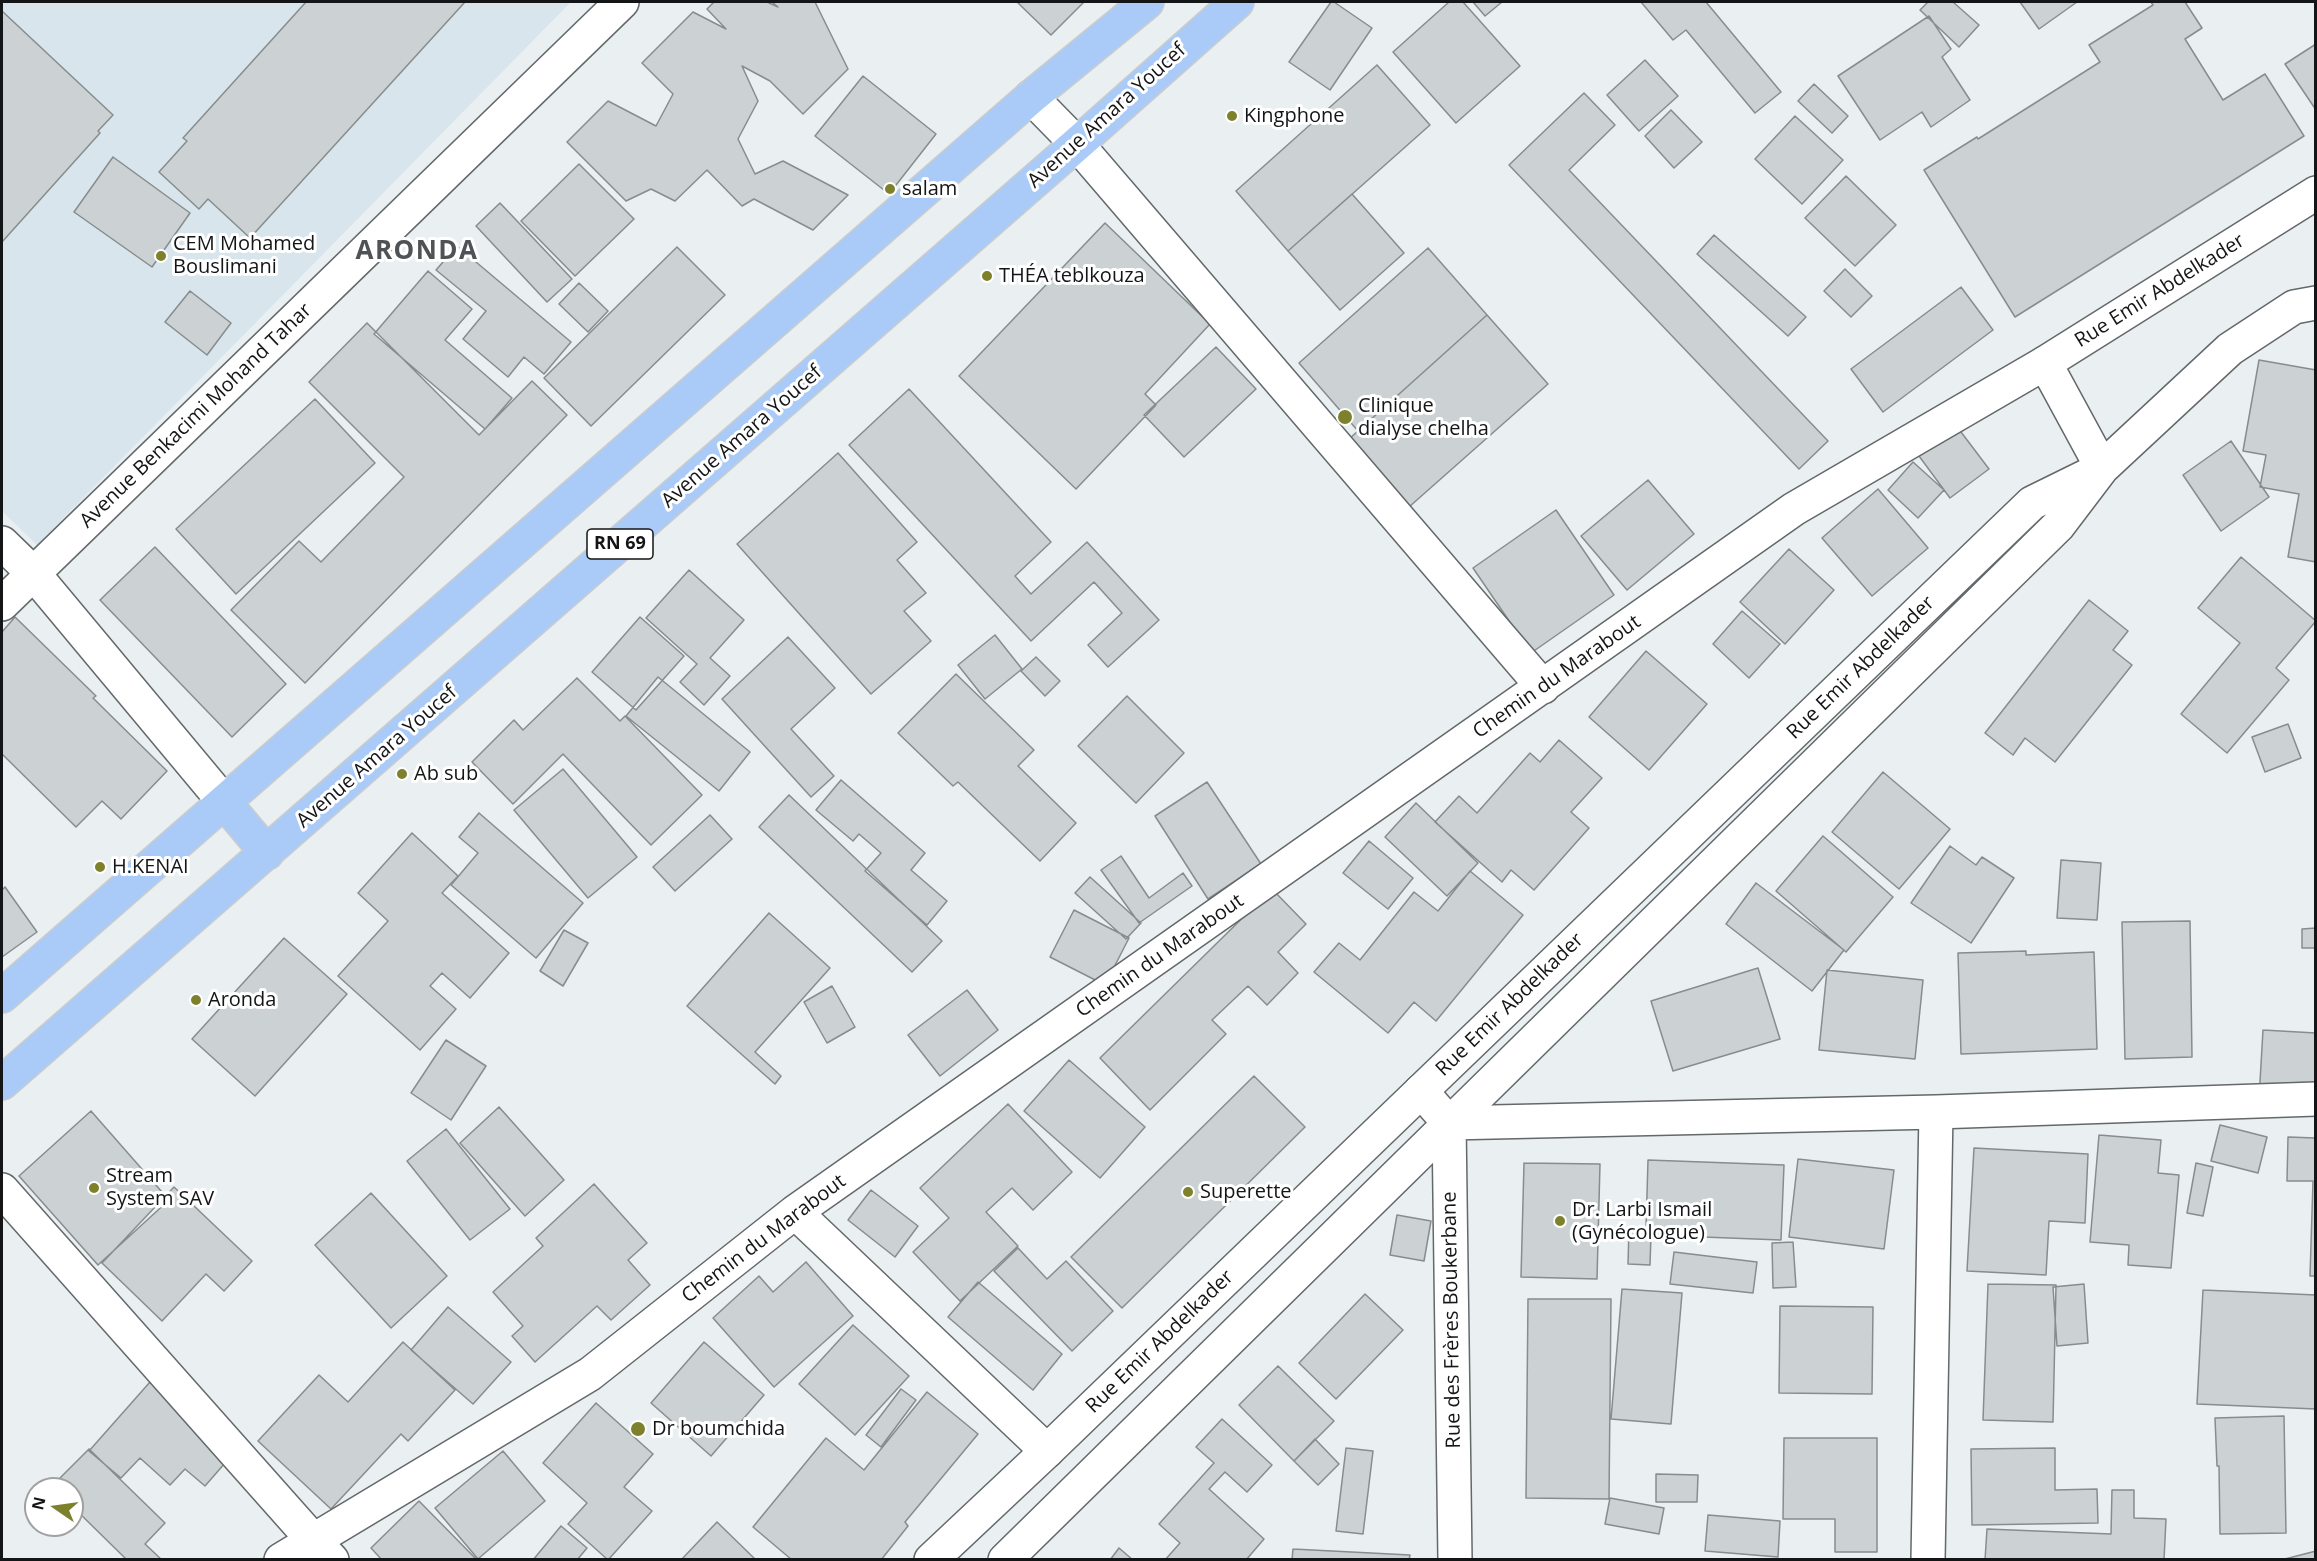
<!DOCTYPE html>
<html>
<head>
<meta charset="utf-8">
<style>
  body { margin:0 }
  #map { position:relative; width:2317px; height:1561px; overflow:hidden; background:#eaeff2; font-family:"Open Sans",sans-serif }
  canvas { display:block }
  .frame { position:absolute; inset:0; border:3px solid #141516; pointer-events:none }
  .north { position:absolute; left:24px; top:1477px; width:60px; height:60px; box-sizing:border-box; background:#fff; border:2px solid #a1a1a2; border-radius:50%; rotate:283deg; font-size:16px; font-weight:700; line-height:24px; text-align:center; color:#141516 }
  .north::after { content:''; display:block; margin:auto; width:21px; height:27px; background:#7e812b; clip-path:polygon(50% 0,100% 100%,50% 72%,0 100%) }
</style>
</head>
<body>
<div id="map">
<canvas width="2317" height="1561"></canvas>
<div class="frame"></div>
<div class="north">N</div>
</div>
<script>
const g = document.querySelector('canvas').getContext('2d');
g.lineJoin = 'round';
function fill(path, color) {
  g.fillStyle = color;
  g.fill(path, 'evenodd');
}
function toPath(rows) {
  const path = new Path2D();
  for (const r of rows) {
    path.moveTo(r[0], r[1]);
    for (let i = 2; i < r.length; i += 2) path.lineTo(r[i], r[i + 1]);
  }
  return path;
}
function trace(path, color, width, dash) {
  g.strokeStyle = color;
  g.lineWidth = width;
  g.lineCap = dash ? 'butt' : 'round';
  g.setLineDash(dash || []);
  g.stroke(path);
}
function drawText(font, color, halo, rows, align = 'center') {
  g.font = font + ' "Open Sans",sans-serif';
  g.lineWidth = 6;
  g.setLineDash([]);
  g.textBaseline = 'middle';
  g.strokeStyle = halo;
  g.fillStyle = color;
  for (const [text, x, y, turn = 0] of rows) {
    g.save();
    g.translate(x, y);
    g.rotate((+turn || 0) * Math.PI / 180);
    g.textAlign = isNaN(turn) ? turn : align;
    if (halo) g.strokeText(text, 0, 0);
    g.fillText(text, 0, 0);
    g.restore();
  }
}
fill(toPath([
  [2,2,571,2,37,545,2,511]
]), '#d8e5ec');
const building = toPath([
  [306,2,465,2,250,238,208,199,199,209,159,172,187,141,183,138,306,2],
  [714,2,767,2,778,7,772,2,815,2,848,69,803,114,770,81,742,66,758,101,738,139,755,174,783,161,848,195,813,230,754,199,742,206,707,170,675,201,651,189,626,201,567,142,608,101,656,126,673,94,642,63,693,12,726,29,707,9,714,2],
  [1017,2,1084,2,1051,35,1017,2],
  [1331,2,1334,2,1372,28,1330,90,1289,62,1331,2],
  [1449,2,1463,2,1520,66,1456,123,1393,52,1449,2],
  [1473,2,1502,2,1485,16,1473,2],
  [1641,2,1706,2,1781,92,1755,113,1686,30,1673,40,1641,2],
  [1928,2,1953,2,1979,25,1959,47,1920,10,1928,2],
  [2020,2,2077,2,2039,29,2020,2],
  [2151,2,2185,2,2202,28,2185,39,2223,100,2265,74,2304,136,2015,317,1924,170,1977,137,1978,139,2100,62,2089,45,2153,5,2151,2],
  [2,11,113,115,98,131,100,133,2,242,2,11],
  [1929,16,1951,49,1942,57,1970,100,1931,127,1922,112,1880,140,1838,76,1929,16],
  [2316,44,2316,110,2285,64,2316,44],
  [1645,60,1678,96,1639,131,1607,95,1645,60],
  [1377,65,1430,125,1288,251,1236,191,1377,65],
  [863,76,936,134,889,194,815,136,863,76],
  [1814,84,1848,116,1832,133,1798,101,1814,84],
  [1584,93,1615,125,1569,170,1828,441,1799,469,1509,165,1584,93],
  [1671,110,1702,142,1674,168,1645,136,1671,110],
  [1795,116,1843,160,1802,204,1755,159,1795,116],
  [113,157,190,213,152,267,74,212,113,157],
  [579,164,634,219,575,276,521,221,579,164],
  [1846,176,1896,225,1855,266,1805,218,1846,176],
  [1352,194,1404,253,1340,310,1288,251,1352,194],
  [500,203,572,279,547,302,476,226,500,203],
  [1105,223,1210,324,1145,394,1156,405,1076,489,959,376,1105,223],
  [1714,235,1806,317,1788,336,1697,254,1714,235],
  [457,246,571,342,544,374,524,357,508,377,463,339,486,311,436,270,457,246],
  [677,247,725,295,591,426,544,378,677,247],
  [1428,248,1487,315,1358,431,1299,363,1428,248],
  [1845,269,1872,296,1851,317,1824,291,1845,269],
  [428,271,472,309,445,340,512,398,485,429,374,334,428,271],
  [579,283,608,311,588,332,559,304,579,283],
  [1961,287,1993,330,1883,412,1851,369,1961,287],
  [190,291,231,323,207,355,165,322,190,291],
  [1487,315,1548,384,1409,507,1349,439,1487,315],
  [367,323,479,435,532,381,567,415,305,683,231,610,299,541,321,562,404,477,309,382,367,323],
  [1216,347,1256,389,1184,457,1144,415,1216,347],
  [2259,360,2316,370,2316,562,2288,557,2299,494,2260,487,2266,455,2243,451,2259,360],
  [909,389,1051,542,1015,576,1031,594,1087,542,1159,620,1108,667,1088,645,1122,613,1094,582,1031,641,849,445,909,389],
  [315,399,375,463,236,594,176,529,315,399],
  [1958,428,1989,469,1950,498,1919,456,1958,428],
  [2231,441,2269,497,2221,531,2183,475,2231,441],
  [838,453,917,542,897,560,926,593,904,611,931,641,871,694,737,544,838,453],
  [1913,462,1944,490,1918,518,1888,490,1913,462],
  [1648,480,1694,534,1627,590,1581,536,1648,480],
  [1878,489,1928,548,1872,596,1822,538,1878,489],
  [1556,510,1614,595,1531,653,1473,568,1556,510],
  [155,547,286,684,232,737,100,600,155,547],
  [1789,549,1834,590,1785,644,1740,602,1789,549],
  [2241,557,2316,621,2276,668,2289,680,2227,753,2181,714,2240,643,2198,608,2241,557],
  [689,570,744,620,710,658,730,676,704,705,680,682,697,664,646,618,689,570],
  [2089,600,2128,631,2113,650,2132,665,2055,762,2025,738,2013,755,1985,733,2089,600],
  [1742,611,1780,644,1749,678,1713,644,1742,611],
  [15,617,96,696,93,698,167,771,121,819,102,801,76,827,2,754,2,632,15,617],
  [640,617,684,656,636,710,592,672,640,617],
  [995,635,1022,669,985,699,958,665,995,635],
  [788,637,835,688,791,729,834,776,811,797,722,699,788,637],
  [1646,651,1707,704,1649,770,1589,717,1646,651],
  [1036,657,1060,681,1045,696,1021,671,1036,657],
  [956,674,1034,750,1018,766,1076,823,1040,861,958,782,953,786,898,733,956,674],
  [658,677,750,752,719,791,626,716,658,677],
  [577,678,620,721,625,716,702,795,651,845,563,754,513,804,472,762,514,720,523,730,577,678],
  [1127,696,1184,753,1136,803,1078,746,1127,696],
  [2288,724,2301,758,2265,772,2252,737,2288,724],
  [1559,740,1602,778,1571,812,1589,828,1534,890,1511,870,1502,882,1435,822,1459,796,1477,813,1530,753,1540,762,1559,740],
  [563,769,637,857,588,898,514,810,563,769],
  [1883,772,1950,829,1899,889,1832,832,1883,772],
  [841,780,925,853,911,870,947,901,927,925,865,871,881,853,859,834,853,841,816,810,841,780],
  [1207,782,1261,864,1208,899,1155,816,1207,782],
  [789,795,942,941,912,972,759,827,789,795],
  [1416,803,1478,863,1447,896,1385,837,1416,803],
  [479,813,583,903,536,958,451,885,478,853,459,837,479,813],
  [710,815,732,839,675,891,653,867,710,815],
  [412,833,458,876,442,893,509,953,470,998,442,973,430,986,456,1009,420,1050,338,976,388,921,358,893,412,833],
  [1823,836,1893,897,1846,952,1776,891,1823,836],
  [1369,841,1413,878,1388,909,1343,873,1369,841],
  [1950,846,1976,865,1982,857,2014,878,1971,943,1911,903,1950,846],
  [1121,856,1149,898,1183,873,1192,886,1139,923,1101,870,1121,856],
  [2061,860,2101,863,2097,920,2057,918,2061,860],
  [1470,871,1523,915,1436,1021,1414,1002,1388,1033,1314,972,1339,943,1360,960,1414,892,1438,911,1470,871],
  [1090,877,1141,923,1126,939,1075,893,1090,877],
  [1756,883,1844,950,1812,991,1726,924,1756,883],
  [5,887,37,932,2,957,2,890,5,887],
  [1272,889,1306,924,1278,952,1298,973,1267,1005,1248,986,1212,1020,1226,1034,1150,1110,1100,1058,1272,889],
  [1074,910,1129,938,1105,985,1050,957,1074,910],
  [769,913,830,968,755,1052,781,1076,775,1084,687,1006,769,913],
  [2190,921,2192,1057,2125,1059,2122,922,2190,921],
  [2316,928,2316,948,2302,948,2302,929,2316,928],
  [564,930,588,943,563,986,540,971,564,930],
  [284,938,347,994,255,1096,192,1039,284,938],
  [2026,951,2026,955,2094,952,2097,1049,1961,1054,1958,953,2026,951],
  [1758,968,1780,1039,1673,1071,1651,1001,1758,968],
  [1827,970,1923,980,1915,1059,1819,1050,1827,970],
  [832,986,855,1027,827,1043,804,1002,832,986],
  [967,990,998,1030,940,1076,908,1035,967,990],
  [2263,1030,2316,1033,2316,1102,2259,1099,2263,1030],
  [446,1040,486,1066,451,1120,411,1093,446,1040],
  [1069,1060,1145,1127,1100,1178,1024,1111,1069,1060],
  [1254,1076,1305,1127,1122,1308,1071,1257,1254,1076],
  [1008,1104,1072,1172,1033,1210,1012,1188,986,1212,1018,1246,960,1301,913,1252,949,1218,920,1188,1008,1104],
  [499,1107,564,1180,525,1216,460,1143,499,1107],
  [91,1111,169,1200,98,1265,19,1176,91,1111],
  [2220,1125,2267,1137,2258,1173,2211,1161,2220,1125],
  [446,1129,510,1209,470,1240,407,1161,446,1129],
  [2099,1135,2161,1140,2158,1173,2179,1175,2171,1268,2128,1265,2129,1245,2090,1242,2099,1135],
  [2288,1137,2316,1138,2316,1276,2310,1276,2313,1181,2287,1181,2288,1137],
  [1974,1148,2088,1154,2085,1223,2049,1221,2046,1275,1967,1271,1974,1148],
  [1798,1159,1894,1170,1884,1249,1789,1237,1798,1159],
  [1648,1160,1784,1165,1781,1240,1651,1235,1650,1265,1628,1264,1629,1228,1646,1228,1648,1160],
  [1524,1163,1600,1164,1597,1279,1521,1277,1524,1163],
  [2196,1163,2213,1167,2203,1216,2187,1213,2196,1163],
  [594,1184,647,1243,628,1260,650,1285,611,1320,597,1306,535,1362,512,1336,523,1326,493,1292,543,1246,536,1238,594,1184],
  [174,1187,252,1261,224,1291,206,1274,162,1321,102,1263,174,1187],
  [871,1190,918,1226,895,1257,848,1220,871,1190],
  [371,1193,447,1276,391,1328,315,1245,371,1193],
  [1397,1215,1431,1221,1424,1261,1390,1255,1397,1215],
  [1793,1242,1796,1287,1773,1288,1772,1243,1793,1242],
  [1018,1248,1047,1279,1066,1261,1113,1311,1072,1351,994,1271,1018,1248],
  [1674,1252,1757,1262,1753,1293,1670,1284,1674,1252],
  [806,1262,853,1316,774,1387,713,1318,759,1276,773,1292,806,1262],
  [978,1282,1062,1354,1033,1390,948,1317,978,1282],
  [1988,1284,2056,1285,2053,1422,1983,1420,1988,1284],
  [2084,1284,2088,1343,2057,1346,2053,1287,2084,1284],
  [1622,1289,1682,1293,1671,1424,1611,1419,1622,1289],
  [2203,1290,2316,1295,2316,1409,2197,1404,2203,1290],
  [1365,1294,1403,1330,1336,1399,1299,1363,1365,1294],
  [1528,1299,1611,1299,1609,1499,1526,1498,1528,1299],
  [1780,1306,1873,1307,1872,1394,1779,1393,1780,1306],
  [448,1307,511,1362,473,1404,411,1350,448,1307],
  [853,1325,909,1376,855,1435,799,1384,853,1325],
  [403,1342,455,1390,408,1441,401,1434,331,1509,258,1441,319,1375,348,1402,403,1342],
  [704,1342,764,1395,711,1456,651,1403,704,1342],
  [1278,1366,1334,1421,1294,1461,1239,1405,1278,1366],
  [150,1382,232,1455,205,1486,185,1469,170,1485,140,1458,121,1478,89,1451,150,1382],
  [901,1389,916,1400,881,1447,866,1435,901,1389],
  [927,1392,978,1434,905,1522,908,1526,881,1560,792,1560,753,1527,826,1438,864,1470,927,1392],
  [596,1403,653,1454,624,1487,652,1511,608,1560,568,1524,587,1503,543,1463,596,1403],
  [2284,1416,2286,1533,2220,1534,2219,1466,2217,1466,2215,1418,2284,1416],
  [1222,1419,1272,1465,1247,1492,1225,1472,1209,1489,1264,1539,1246,1560,1165,1560,1180,1543,1159,1524,1214,1463,1196,1447,1222,1419],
  [1784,1438,1877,1438,1877,1552,1835,1552,1835,1519,1783,1519,1784,1438],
  [1315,1439,1339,1464,1318,1485,1294,1461,1315,1439],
  [1346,1448,1373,1451,1363,1534,1336,1531,1346,1448],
  [2055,1448,2055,1490,2097,1489,2098,1523,1972,1525,1971,1449,2055,1448],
  [89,1449,165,1523,145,1544,162,1560,127,1560,72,1506,72,1489,55,1489,52,1486,89,1449],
  [503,1451,545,1501,478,1559,435,1508,503,1451],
  [1656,1474,1698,1475,1697,1502,1656,1502,1656,1474],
  [2112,1490,2134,1490,2134,1518,2166,1519,2164,1560,1985,1560,1987,1529,2111,1534,2112,1490],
  [1610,1498,1664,1508,1659,1534,1605,1524,1610,1498],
  [419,1501,477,1560,382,1560,371,1548,419,1501],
  [1708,1515,1780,1521,1778,1557,1705,1551,1708,1515],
  [717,1522,756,1560,681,1560,717,1522],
  [561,1526,587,1548,577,1560,533,1560,561,1526],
  [1119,1548,1133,1560,1110,1560,1119,1548],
  [1293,1549,1410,1555,1409,1560,1292,1560,1293,1549],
  [2316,1551,2316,1560,2281,1560,2316,1551]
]);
fill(building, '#ccd2d3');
trace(building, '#878c8d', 1.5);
const minor = toPath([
  [1031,97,1077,144,1543,687],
  [2,543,34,574,225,803],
  [2,604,622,2],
  [1421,1091,1449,1123,1455,1560],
  [1449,1123,1936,1112,2316,1099],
  [795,1212,1047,1451],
  [281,1560,590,1374,795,1212,1794,509,2045,363],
  [1928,1560,1936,1112]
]);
const tertiary = toPath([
  [2102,468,2045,363,2316,193],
  [2,1190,313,1540,332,1560],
  [931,1560,1047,1451,2032,503,2095,472],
  [1005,1560,2058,526,2102,468,2230,349,2294,307,2316,303]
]);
const primary = toPath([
  [225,803,267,853],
  [2,996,1031,97,1147,2],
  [2,1083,1077,144,1237,2]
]);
trace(minor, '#63686a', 36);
trace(tertiary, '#63686a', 36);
trace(primary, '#cbcccc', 36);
trace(minor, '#fff', 33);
trace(tertiary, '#fff', 33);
trace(primary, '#aacbf8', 33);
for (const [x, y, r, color] of [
  [1232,116,6,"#7e812b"],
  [890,189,6,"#7e812b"],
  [161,256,6,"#7e812b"],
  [987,276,6,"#7e812b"],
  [1345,417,8,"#7e812b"],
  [402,774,6,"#7e812b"],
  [100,867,6,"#7e812b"],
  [196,1000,6,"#7e812b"],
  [94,1188,6,"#7e812b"],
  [1188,1192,6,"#7e812b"],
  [1560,1221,6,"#7e812b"],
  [638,1429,8,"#7e812b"]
]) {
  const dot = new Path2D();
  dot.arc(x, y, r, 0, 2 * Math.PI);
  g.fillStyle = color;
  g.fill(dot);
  trace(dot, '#fff', 2);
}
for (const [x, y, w] of [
  [620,544,66]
]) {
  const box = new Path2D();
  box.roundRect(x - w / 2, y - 15, w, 30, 4.5);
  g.fillStyle = '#fff';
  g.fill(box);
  trace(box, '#141516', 1.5);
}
drawText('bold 18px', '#141516', null, [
  ["RN 69",620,544]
]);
drawText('20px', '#141516', '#fff', [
  ["Avenue Amara Youcef",1107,116,-42],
  ["Rue Emir Abdelkader",2160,291,-32],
  ["Avenue Benkacimi Mohand Tahar",196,416,-44],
  ["Avenue Amara Youcef",742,437,-41],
  ["Rue Emir Abdelkader",1861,668,-44],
  ["Chemin du Marabout",1557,677,-35],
  ["Avenue Amara Youcef",377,757,-41],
  ["Chemin du Marabout",1160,956,-35],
  ["Rue Emir Abdelkader",1510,1005,-44],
  ["Chemin du Marabout",764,1239,-37],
  ["Rue des Frères Boukerbane",1452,1320,-91],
  ["Rue Emir Abdelkader",1160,1342,-44]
]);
drawText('20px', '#141516', '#fff', [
  ["Kingphone",1244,116],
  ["salam",902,189],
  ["CEM Mohamed",173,244],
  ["Bouslimani",173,267],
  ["THÉA teblkouza",999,276],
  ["Clinique",1358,406],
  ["dialyse chelha",1358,429],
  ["Ab sub",414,774],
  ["H.KENAI",112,867],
  ["Aronda",208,1000],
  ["Stream",106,1176],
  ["System SAV",106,1199],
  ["Superette",1200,1192],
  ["Dr. Larbi Ismail",1572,1210],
  ["(Gynécologue)",1572,1233],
  ["Dr boumchida",652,1429]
], 'left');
g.letterSpacing = '1.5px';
drawText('bold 26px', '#4f5355', '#fff', [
  ["ARONDA",417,252]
]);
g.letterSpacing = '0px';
</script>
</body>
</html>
